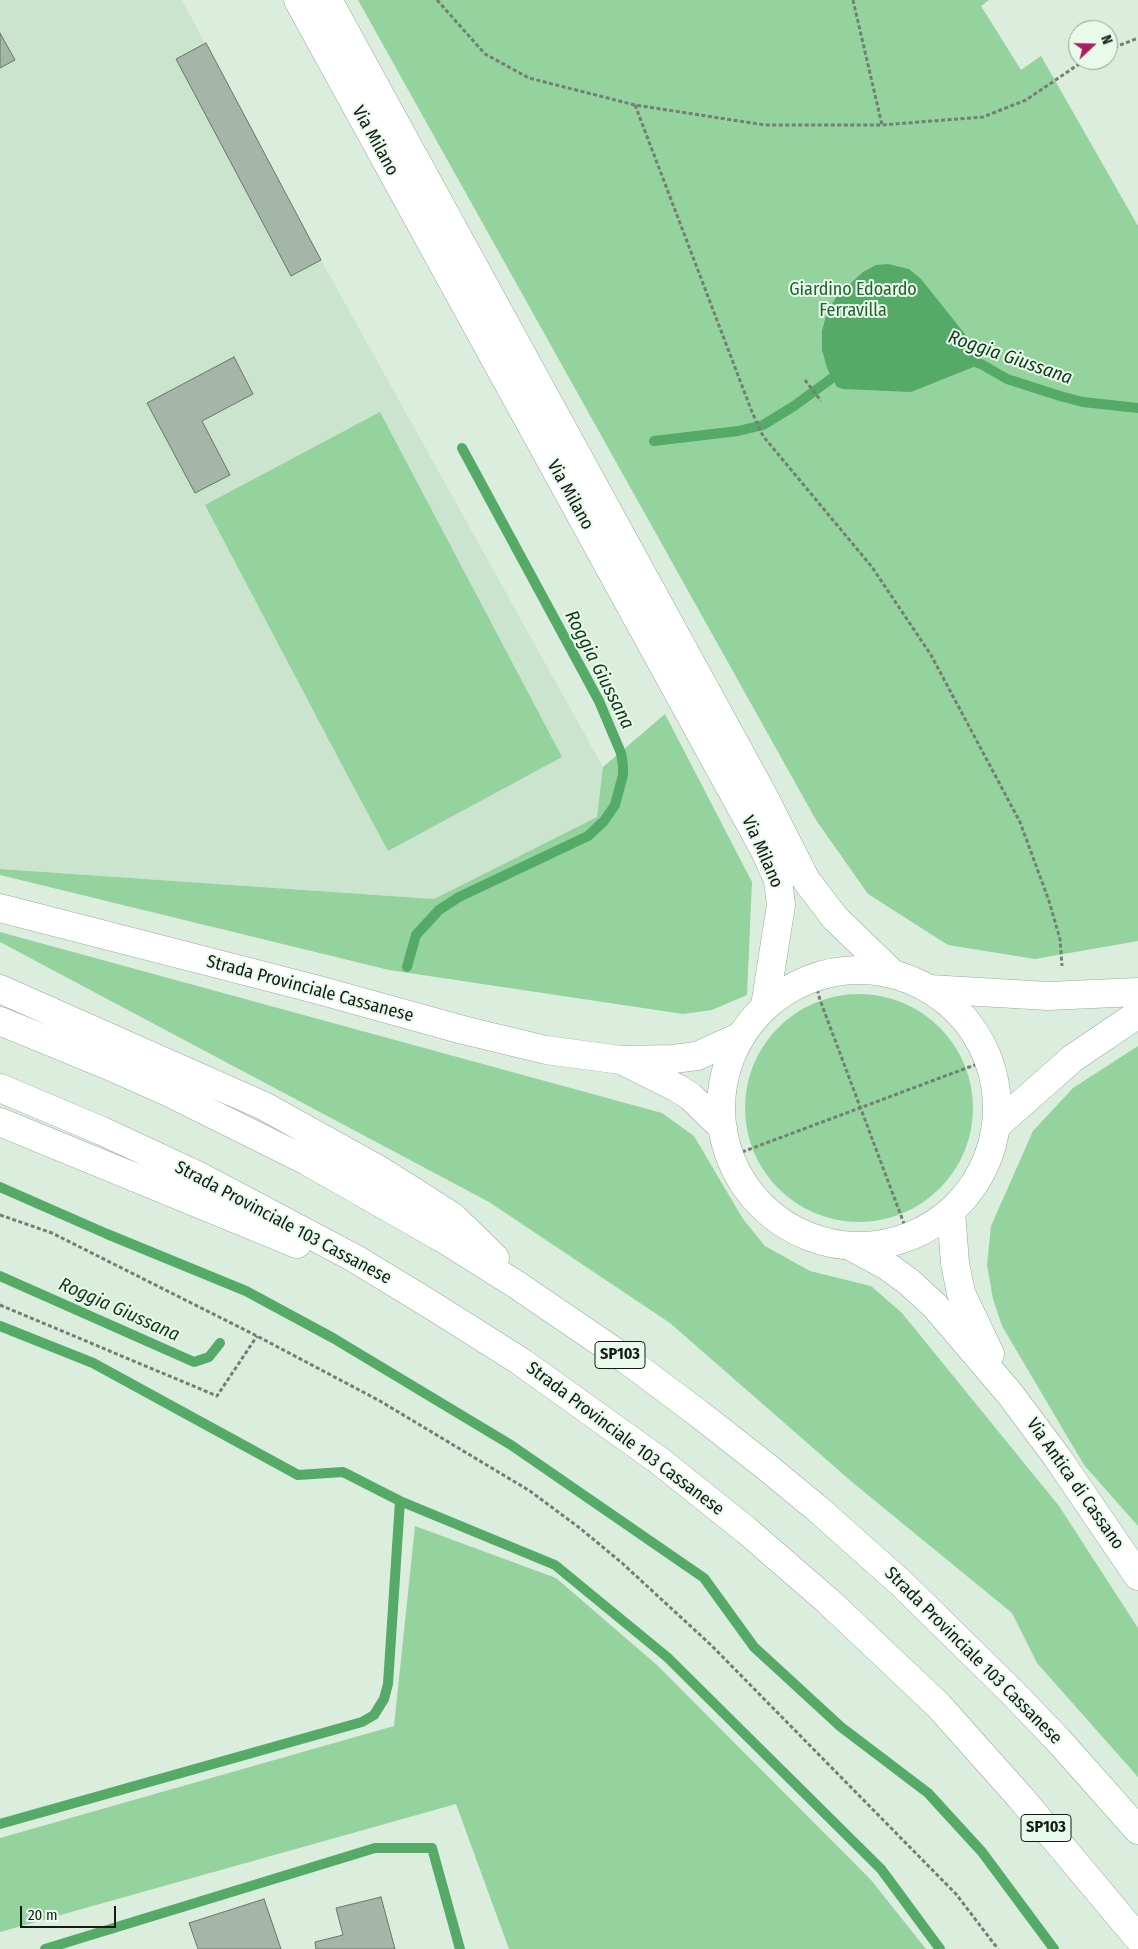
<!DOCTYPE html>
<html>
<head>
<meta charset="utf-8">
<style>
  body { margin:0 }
  #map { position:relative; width:1138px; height:1949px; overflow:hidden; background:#dbeedd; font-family:"Fira Sans Condensed",sans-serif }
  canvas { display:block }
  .north { position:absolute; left:1068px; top:20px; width:50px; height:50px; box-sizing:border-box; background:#e8fbea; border:1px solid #94a195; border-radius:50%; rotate:69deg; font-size:14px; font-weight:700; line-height:20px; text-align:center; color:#151b16 }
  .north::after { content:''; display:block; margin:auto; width:18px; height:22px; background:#ab1f60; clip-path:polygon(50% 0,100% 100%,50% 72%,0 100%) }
  .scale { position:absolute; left:20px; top:1906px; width:96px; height:22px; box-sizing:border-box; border:2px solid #151b16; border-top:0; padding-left:6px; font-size:15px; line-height:18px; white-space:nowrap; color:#151b16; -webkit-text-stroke:4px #e8fbea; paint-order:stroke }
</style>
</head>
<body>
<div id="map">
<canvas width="1138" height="1949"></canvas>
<div class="north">N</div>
<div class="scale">20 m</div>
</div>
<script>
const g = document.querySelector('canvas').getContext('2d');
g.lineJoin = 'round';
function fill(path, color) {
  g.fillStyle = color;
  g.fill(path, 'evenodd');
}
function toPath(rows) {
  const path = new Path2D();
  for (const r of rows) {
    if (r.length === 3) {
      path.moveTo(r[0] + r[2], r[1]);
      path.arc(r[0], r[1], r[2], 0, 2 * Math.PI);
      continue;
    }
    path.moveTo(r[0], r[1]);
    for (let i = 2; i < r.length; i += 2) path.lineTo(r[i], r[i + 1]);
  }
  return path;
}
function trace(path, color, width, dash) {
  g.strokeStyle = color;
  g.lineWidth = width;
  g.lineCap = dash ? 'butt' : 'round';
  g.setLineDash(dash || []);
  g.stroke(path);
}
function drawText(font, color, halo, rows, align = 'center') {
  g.font = font + ' "Fira Sans Condensed",sans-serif';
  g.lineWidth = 4;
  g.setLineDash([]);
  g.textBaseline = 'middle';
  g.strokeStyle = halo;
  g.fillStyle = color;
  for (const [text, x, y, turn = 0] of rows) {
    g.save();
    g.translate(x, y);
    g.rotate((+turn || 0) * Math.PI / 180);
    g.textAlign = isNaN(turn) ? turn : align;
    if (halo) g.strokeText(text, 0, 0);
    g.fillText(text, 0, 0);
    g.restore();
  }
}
fill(toPath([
  [0,0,182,0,321,260,603,767,597,817,434,899,0,869]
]), '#cbe4ce');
fill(toPath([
  [358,0,989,0,981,6,1021,70,1041,56,1138,226,1138,941,1035,959,948,945,868,894,816,820],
  [380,412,562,757,388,851,342,765,349,761,342,765,205,505],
  [665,714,752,882,747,995,712,1010,683,1014,389,970,0,875,0,869,434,899,597,817,603,767],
  [0,932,662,1113,694,1136,743,1219,765,1246,810,1271,871,1286,902,1313,1059,1506,1138,1628,1138,1777,1037,1663,1012,1613,852,1482,670,1323,489,1202,0,942],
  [859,1108,114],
  [1138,1046,1138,1526,1084,1465,1002,1326,993,1299,987,1265,991,1226,1033,1131,1073,1088],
  [415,1526,556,1578,657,1665,871,1880,926,1949,509,1949,456,1804,0,1932,0,1838,394,1726]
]), '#94d29e');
fill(toPath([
  [888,264,909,269,921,279,980,353,981,364,911,392,843,389,837,387,827,368,822,350,822,331,827,312,837,296,863,272,876,265]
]), '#55aa67');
trace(toPath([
  [970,360,981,364,1007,379,1060,396,1083,402,1138,408],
  [654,441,738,431,763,425,794,406,843,370],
  [407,967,416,935,439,910,459,897,588,836,604,821,615,805,623,775,623,765,621,753,599,701,462,448],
  [0,1187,107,1234,246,1291,333,1338,511,1445,704,1578,754,1647,841,1727,928,1793,982,1852,1054,1949],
  [0,1276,194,1362,209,1357,220,1343],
  [0,1326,93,1363,298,1475,343,1472,400,1501,555,1565,667,1657,881,1869,940,1949],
  [0,1824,362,1722,374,1715,384,1699,388,1684,400,1501],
  [45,1949,375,1848,432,1848,460,1949]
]), '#55aa67', 10);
const building = toPath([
  [0,33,15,60,0,68,0,33],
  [206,43,321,260,291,276,176,59,206,43],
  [234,357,253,394,202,421,230,475,195,493,147,403,234,357],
  [381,1897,395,1949,316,1949,315,1942,343,1935,336,1908,381,1897],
  [264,1899,281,1949,198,1949,189,1923,264,1899]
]);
fill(building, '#a4b6a7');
trace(building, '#677769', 1);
const tertiary = toPath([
  [298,0,764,849,778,880,781,905,765,1006],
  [328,0,763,795,806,880,835,918,893,974],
  [929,989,1048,996,1138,992],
  [996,1126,1073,1058,1138,1014]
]);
const secondary = toPath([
  [0,908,315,989,463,1030,546,1050,621,1060,673,1059,697,1056,741,1036],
  [859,1108,138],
  [625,1062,677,1088,690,1096,723,1128],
  [951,1212,955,1263,961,1293,990,1354],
  [850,1246,887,1266,909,1282,935,1306,1010,1394,1057,1457,1138,1576]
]);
const trunk = toPath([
  [0,989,264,1106,381,1171,419,1195,453,1217,495,1258],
  [0,1021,107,1065,168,1092,307,1161,442,1238,517,1285,627,1360,698,1413,768,1468,819,1510,902,1584,1013,1693,1059,1741,1138,1830],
  [0,1088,102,1131,201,1177,354,1258,428,1303,520,1361,661,1462,746,1530,828,1601,938,1705,1020,1797,1138,1938],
  [0,1122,297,1244]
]);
trace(tertiary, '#98aa9b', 29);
trace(secondary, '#98aa9b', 29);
trace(trunk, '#98aa9b', 29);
trace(toPath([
  [437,0,485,54,529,78,635,105,765,125,882,125,983,117,1026,100,1085,60],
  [853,0,882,125],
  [1108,50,1138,38],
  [635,105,752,412,763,436,872,567,931,655,1020,822,1049,901,1060,939,1062,966],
  [805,380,821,401],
  [814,977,820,1000,909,1237],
  [742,1152,988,1060],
  [0,1215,52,1233,257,1336,380,1401,530,1491,581,1529,622,1563,711,1645,956,1894,998,1949],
  [0,1305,217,1396,257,1336]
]), '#737f75', 3, [4, 2.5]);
trace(tertiary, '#fff', 28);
trace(secondary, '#fff', 28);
trace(trunk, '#fff', 28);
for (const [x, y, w] of [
  [620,1355,50],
  [1046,1828,50]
]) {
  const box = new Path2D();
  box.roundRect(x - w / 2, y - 13.5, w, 27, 4);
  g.fillStyle = '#e8fbea';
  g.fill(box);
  trace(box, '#151b16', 1);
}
drawText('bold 16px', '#151b16', null, [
  ["SP103",620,1355],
  ["SP103",1046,1828]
]);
drawText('18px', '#151b16', '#e8fbea', [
  ["Via Milano",375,141,61],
  ["Via Milano",570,495,61],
  ["Via Milano",762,852,66],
  ["Strada Provinciale Cassanese",310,989,15],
  ["Strada Provinciale 103 Cassanese",283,1223,28],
  ["Strada Provinciale 103 Cassanese",625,1439,37],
  ["Via Antica di Cassano",1075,1484,55],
  ["Strada Provinciale 103 Cassanese",973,1656,45]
]);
drawText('18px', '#256033', '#e8fbea', [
  ["Giardino Edoardo",853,290],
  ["Ferravilla",853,311]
]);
drawText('italic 19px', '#15381d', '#e8fbea', [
  ["Roggia Giussana",1010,358,19],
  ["Roggia Giussana",599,670,63],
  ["Roggia Giussana",119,1310,24]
]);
</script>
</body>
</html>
